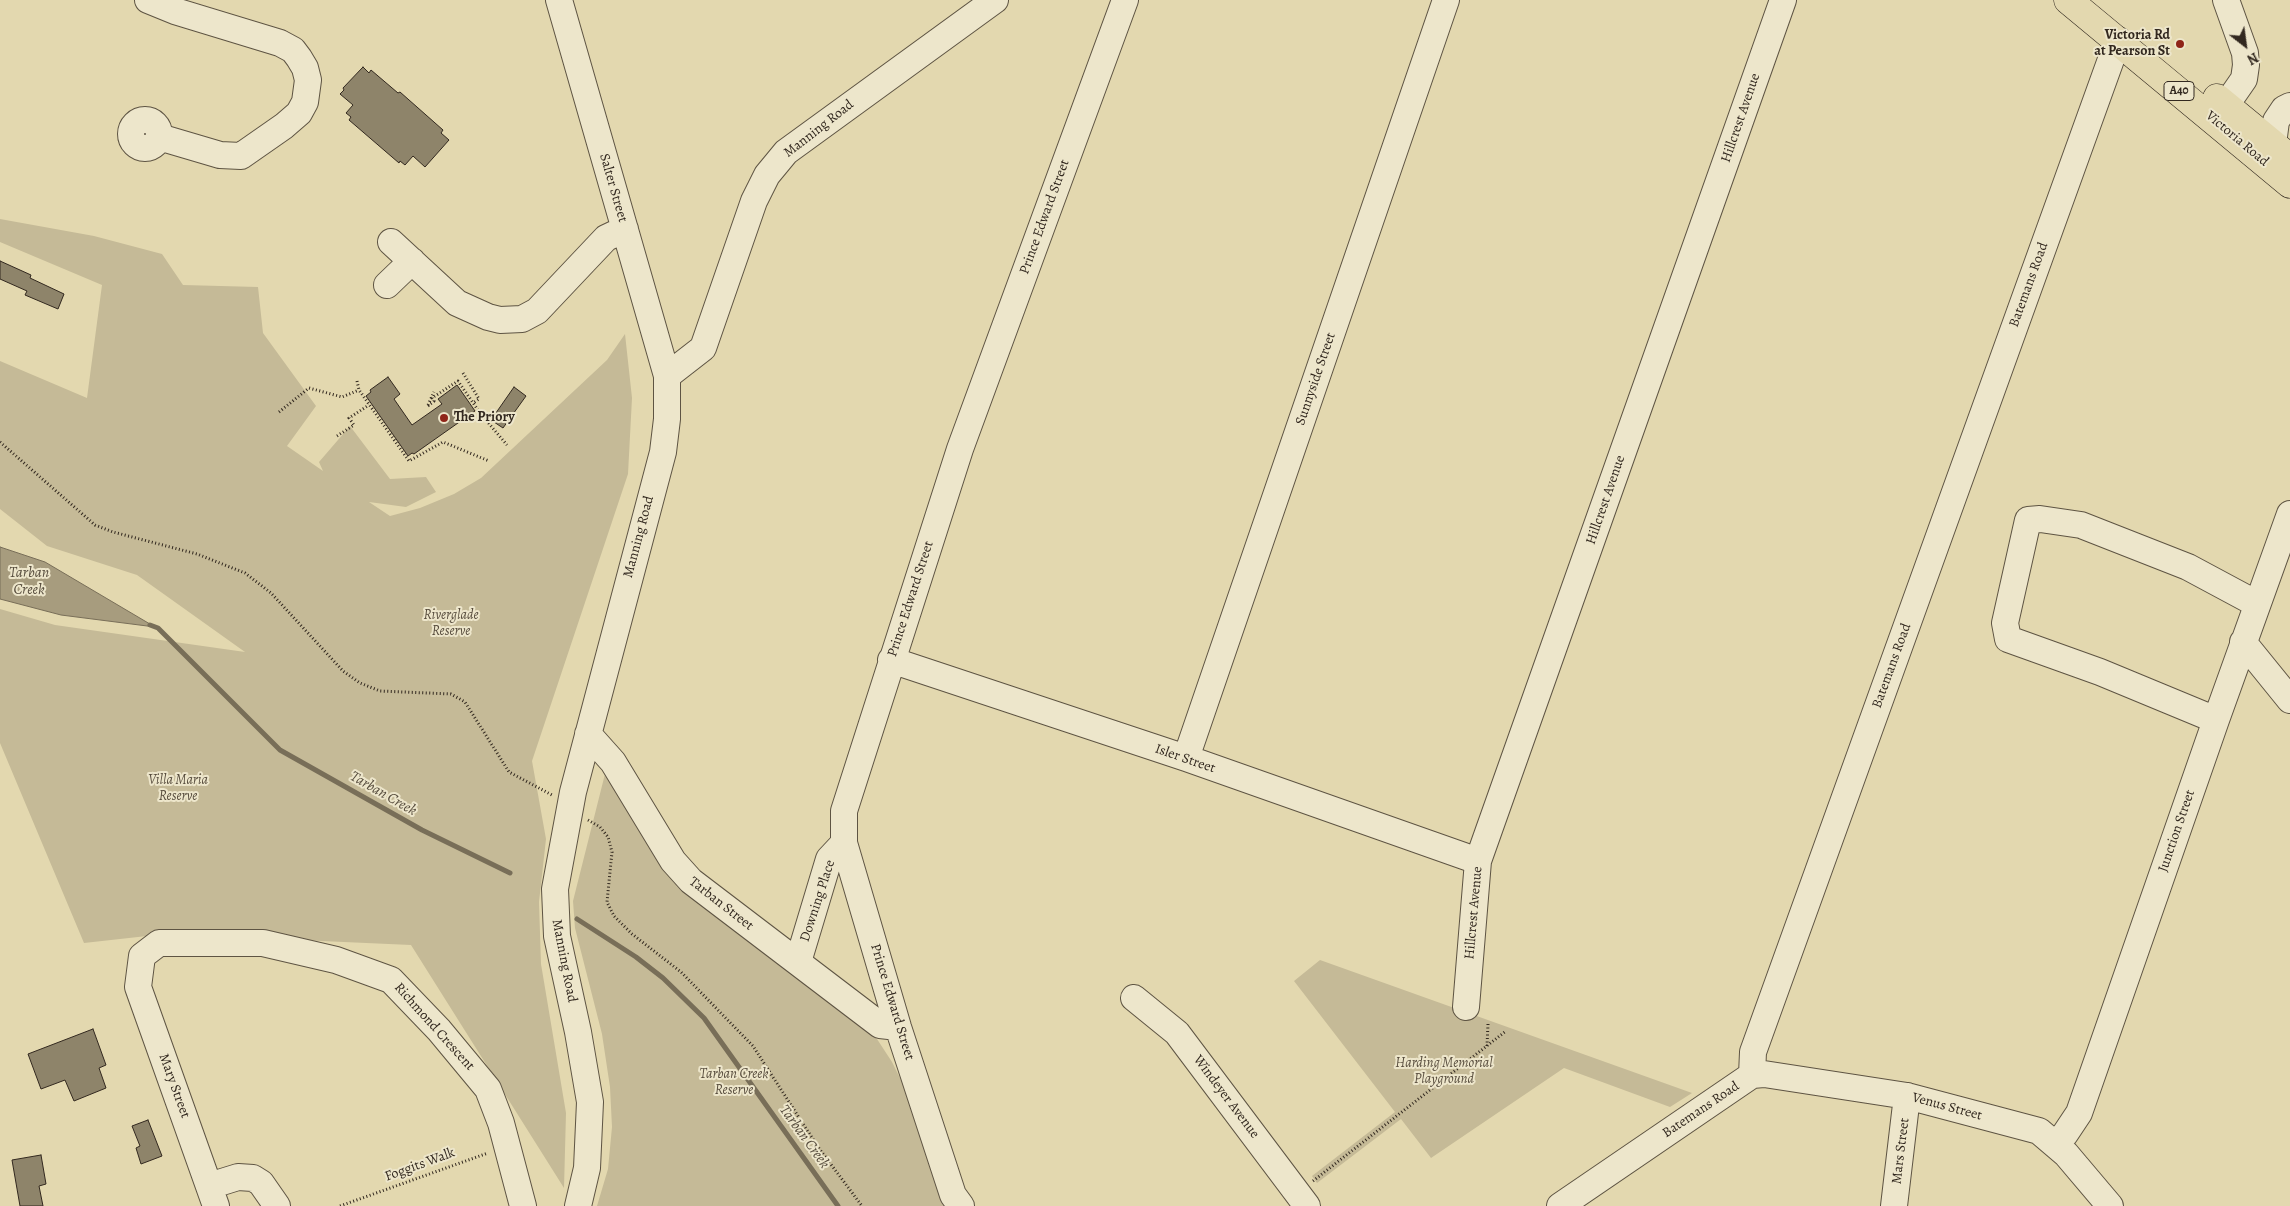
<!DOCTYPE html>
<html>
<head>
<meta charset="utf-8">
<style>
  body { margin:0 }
  #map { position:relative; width:2290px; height:1206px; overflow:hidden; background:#e3d8af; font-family:Alegreya,serif }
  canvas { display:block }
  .north { position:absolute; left:2220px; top:20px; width:50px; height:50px; -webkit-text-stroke:4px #ede6cb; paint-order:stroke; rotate:150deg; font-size:14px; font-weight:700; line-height:20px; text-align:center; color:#32281f }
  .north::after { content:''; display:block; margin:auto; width:18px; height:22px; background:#32281f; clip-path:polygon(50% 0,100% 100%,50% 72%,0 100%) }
</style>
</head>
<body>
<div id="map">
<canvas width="2290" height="1206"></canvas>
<div class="north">N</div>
</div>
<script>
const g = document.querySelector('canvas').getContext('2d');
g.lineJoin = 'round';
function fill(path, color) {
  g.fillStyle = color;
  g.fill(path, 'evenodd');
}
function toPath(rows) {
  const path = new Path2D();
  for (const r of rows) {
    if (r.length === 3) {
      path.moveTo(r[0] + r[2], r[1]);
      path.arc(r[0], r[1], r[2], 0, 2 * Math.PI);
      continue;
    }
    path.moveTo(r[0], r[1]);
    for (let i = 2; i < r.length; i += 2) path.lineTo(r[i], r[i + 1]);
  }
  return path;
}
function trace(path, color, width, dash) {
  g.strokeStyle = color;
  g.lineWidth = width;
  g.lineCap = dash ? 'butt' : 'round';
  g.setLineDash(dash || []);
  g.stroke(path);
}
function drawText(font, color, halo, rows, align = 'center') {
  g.font = font + ' Alegreya,serif';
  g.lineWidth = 4;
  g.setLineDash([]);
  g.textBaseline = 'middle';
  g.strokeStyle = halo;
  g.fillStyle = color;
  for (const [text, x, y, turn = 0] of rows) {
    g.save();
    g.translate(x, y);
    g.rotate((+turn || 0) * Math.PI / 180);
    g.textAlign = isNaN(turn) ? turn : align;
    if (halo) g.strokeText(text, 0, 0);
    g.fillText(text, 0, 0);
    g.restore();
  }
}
fill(toPath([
  [0,219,94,236,162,254,183,285,258,287,263,333,316,406,287,446,323,471,319,462,350,426,390,479,426,477,436,492,406,507,369,502,390,516,420,508,454,494,481,478,607,360,625,334,632,398,628,474,532,761,546,839,539,902,541,964,566,1113,564,1188,411,945,165,934,84,943,0,743,0,609,55,625,245,652,137,575,47,546,0,509,0,361,87,398,102,285,0,242],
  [607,766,673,881,877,1039,892,1062,907,1092,949,1206,597,1206,608,1169,612,1127,610,1087,602,1034,575,928,573,901],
  [1320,960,1692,1093,1670,1107,1564,1068,1431,1158,1401,1119,1317,1183,1312,1176,1395,1112,1294,981]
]), '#c5ba97');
const water = toPath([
  [0,547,45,562,155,627,61,615,0,599,0,547]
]);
fill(water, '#a79c7e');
trace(water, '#786e58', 1);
trace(toPath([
  [150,625,158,628,280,750,422,830,510,873],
  [577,919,636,957,663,978,704,1018,838,1206]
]), '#786e58', 5);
const building = toPath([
  [363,67,369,73,371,70,398,93,400,92,443,130,441,133,449,140,425,167,413,156,405,165,400,161,399,163,349,120,351,117,346,113,353,105,340,94,344,90,343,88,363,67],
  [0,261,31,275,30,278,64,294,58,309,25,295,27,291,0,279,0,261],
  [388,377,400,394,394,399,412,425,442,404,438,399,457,385,475,411,414,454,412,453,408,456,366,396,371,392,370,390,388,377],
  [514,387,526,396,503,428,491,420,514,387],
  [93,1029,106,1065,99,1068,106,1088,74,1101,65,1080,41,1089,28,1054,93,1029],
  [148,1120,162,1156,141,1164,136,1148,140,1146,132,1126,148,1120],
  [41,1155,46,1184,39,1186,43,1206,20,1206,12,1160,41,1155]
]);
fill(building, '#8e846a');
trace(building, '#32281f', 1);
const minor = toPath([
  [148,0,175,11,280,43,293,50,299,58,305,68,308,80,305,102,299,113,284,126,241,156,220,155,159,137],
  [559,0,667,376,667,419,663,452,573,792,555,889,557,936,578,1032,590,1102,587,1168,578,1206],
  [2226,105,2244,79,2246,65,2245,53,2226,0],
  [145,134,14],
  [2273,144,2276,121,2284,109,2290,106],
  [391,242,457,303,488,317,500,320,522,319,537,311,606,238,625,229],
  [387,285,412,261],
  [667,376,703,348,754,201,767,175,786,152,995,0],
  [2243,642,2290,700],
  [891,660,1186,758,1478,861],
  [2216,720,2100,672,2008,639,2005,623,2028,520,2040,519,2081,525,2188,567,2257,604],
  [588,734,613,762,673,861,691,881,880,1025,898,1027],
  [1186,758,1446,0],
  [798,962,829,859,844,843],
  [1134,998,1177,1033,1307,1206],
  [1466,1007,1478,861,1783,0],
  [1752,1075,1753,1052,2118,40],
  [2055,1144,2065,1134,2079,1113,2216,720,2290,514],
  [209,1186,238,1177,253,1178,261,1183,277,1206],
  [216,1206,138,987,142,956,159,943,263,943,336,960,391,980,439,1030,488,1089,501,1123,523,1206],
  [961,1206,953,1195,898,1027,844,843,844,811,960,449,1125,0],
  [1560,1206,1752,1075,1764,1074,1907,1096,2039,1131,2066,1154,2110,1206],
  [1894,1206,1907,1096]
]);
const highway = toPath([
  [2068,0,2290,184],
  [2217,98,2290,158]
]);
trace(minor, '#5e5443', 28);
trace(highway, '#32281f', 29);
trace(toPath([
  [463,373,479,399,473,403],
  [357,381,359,390,409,461,443,442,489,461],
  [428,405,434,392],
  [428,406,434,401,432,398,458,381,480,413,507,445],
  [279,412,309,388,342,397,359,390],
  [337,436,354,425,349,418,369,405],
  [0,442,95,525,113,532,197,554,245,573,271,593,343,671,360,683,380,691,451,694,465,702,509,772,552,795],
  [588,820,600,827,608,837,612,852,607,902,614,916,632,934,681,972,753,1046,818,1147,862,1206],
  [1487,1046,1488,1024],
  [1313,1181,1506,1031],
  [340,1206,488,1153]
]), '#32281f', 3, [1, 2.5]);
trace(minor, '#ede6cb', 26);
trace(highway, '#e3d8af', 28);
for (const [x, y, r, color] of [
  [2180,44,5,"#8f2418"],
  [444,418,5,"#8f2418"]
]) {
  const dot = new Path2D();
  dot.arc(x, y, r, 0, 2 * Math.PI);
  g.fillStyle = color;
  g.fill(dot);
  trace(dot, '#ede6cb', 2);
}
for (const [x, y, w] of [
  [2179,91,30]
]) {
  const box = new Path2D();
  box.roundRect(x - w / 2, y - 9.5, w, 19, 4);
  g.fillStyle = '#ede6cb';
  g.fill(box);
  trace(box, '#32281f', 1);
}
drawText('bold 12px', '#32281f', null, [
  ["A40",2179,91]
]);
drawText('bold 14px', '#32281f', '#ede6cb', [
  ["Victoria Rd",2170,36],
  ["at Pearson St",2170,52],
  ["The Priory",454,418,"left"]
], 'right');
drawText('14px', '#32281f', '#ede6cb', [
  ["Hillcrest Avenue",1741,118,-71],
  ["Manning Road",819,129,-38],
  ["Victoria Road",2237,139,40],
  ["Salter Street",613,188,74],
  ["Prince Edward Street",1045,217,-70],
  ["Batemans Road",2029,285,-70],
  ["Sunnyside Street",1316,379,-71],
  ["Hillcrest Avenue",1606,500,-71],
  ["Manning Road",639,537,-75],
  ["Prince Edward Street",911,599,-72],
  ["Batemans Road",1892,666,-70],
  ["Isler Street",1185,759,19],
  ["Junction Street",2177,831,-71],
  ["Downing Place",818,901,-72],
  ["Tarban Street",721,904,38],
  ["Hillcrest Avenue",1474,913,-85],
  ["Manning Road",564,961,79],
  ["Prince Edward Street",892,1002,73],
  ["Richmond Crescent",434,1027,48],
  ["Mary Street",174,1086,70],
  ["Windeyer Avenue",1226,1097,53],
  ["Venus Street",1947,1107,15],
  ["Batemans Road",1701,1110,-34],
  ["Mars Street",1901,1151,-83],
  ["Foggits Walk",420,1165,-20]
]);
drawText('italic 14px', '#574c3d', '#ede6cb', [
  ["Riverglade",451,616],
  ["Reserve",451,632],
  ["Villa Maria",178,781],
  ["Reserve",178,797],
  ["Harding Memorial",1444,1064],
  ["Playground",1444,1080],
  ["Tarban Creek",734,1075],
  ["Reserve",734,1091]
]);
drawText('italic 15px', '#554b3c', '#ede6cb', [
  ["Tarban",29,573],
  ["Creek",29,590],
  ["Tarban Creek",383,794,30],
  ["Tarban Creek",804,1137,54]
]);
</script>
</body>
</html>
